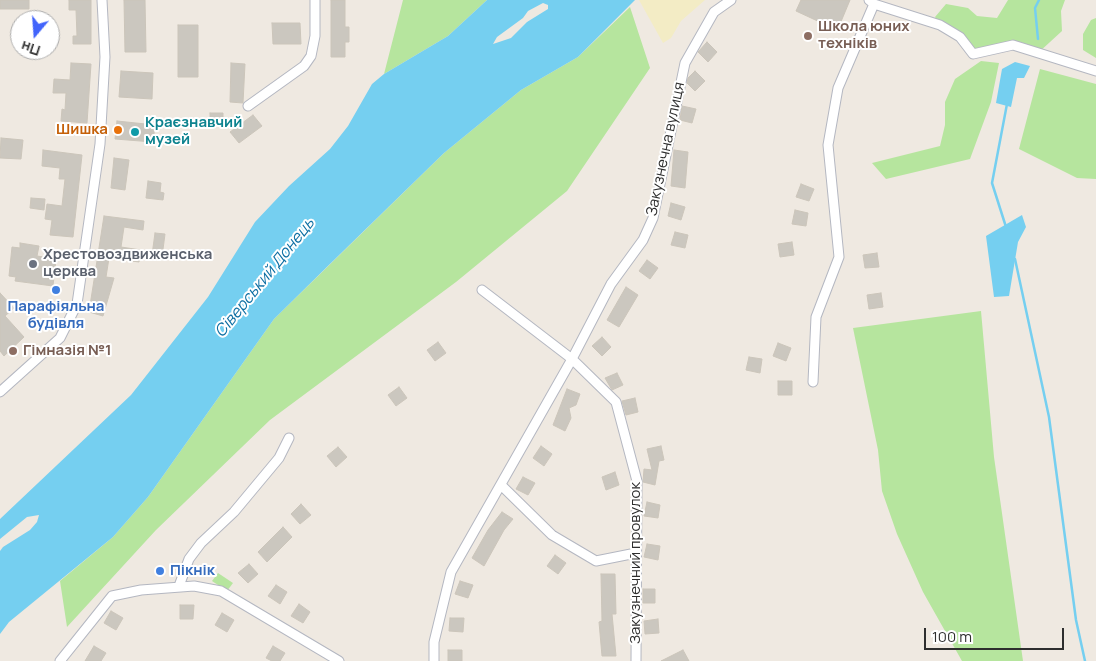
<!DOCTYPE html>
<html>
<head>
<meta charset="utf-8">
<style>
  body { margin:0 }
  #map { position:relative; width:1096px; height:661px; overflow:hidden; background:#efe9e1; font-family:Manrope,sans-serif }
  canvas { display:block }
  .north { position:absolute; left:10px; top:10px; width:50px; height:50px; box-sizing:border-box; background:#fff; border:1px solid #ababab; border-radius:50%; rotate:198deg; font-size:14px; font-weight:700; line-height:20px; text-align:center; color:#2e2e2e }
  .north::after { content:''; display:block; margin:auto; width:18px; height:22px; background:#4264fb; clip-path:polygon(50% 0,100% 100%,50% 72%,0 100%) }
  .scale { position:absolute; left:924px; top:628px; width:140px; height:22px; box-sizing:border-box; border:2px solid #2e2e2e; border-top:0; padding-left:6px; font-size:15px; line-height:18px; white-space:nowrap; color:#2e2e2e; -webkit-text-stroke:4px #fff; paint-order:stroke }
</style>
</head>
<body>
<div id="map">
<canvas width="1096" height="661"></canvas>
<div class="north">Пн</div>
<div class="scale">100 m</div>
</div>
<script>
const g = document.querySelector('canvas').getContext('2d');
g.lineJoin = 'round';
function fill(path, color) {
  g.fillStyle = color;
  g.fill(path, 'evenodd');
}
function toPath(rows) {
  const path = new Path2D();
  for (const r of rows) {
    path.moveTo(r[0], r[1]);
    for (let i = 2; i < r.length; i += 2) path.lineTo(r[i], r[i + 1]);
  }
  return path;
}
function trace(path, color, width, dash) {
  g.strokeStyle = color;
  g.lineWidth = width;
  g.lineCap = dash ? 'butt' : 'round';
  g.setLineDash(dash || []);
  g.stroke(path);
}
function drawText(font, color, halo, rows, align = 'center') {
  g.font = font + ' Manrope,sans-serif';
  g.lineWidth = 4;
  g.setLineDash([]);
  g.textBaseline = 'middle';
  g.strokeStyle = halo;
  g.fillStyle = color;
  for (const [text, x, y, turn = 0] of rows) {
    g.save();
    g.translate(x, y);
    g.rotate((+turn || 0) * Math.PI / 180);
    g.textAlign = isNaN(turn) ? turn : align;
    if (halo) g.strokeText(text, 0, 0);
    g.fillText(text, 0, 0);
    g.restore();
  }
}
fill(toPath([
  [403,0,487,0,448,36,384,74],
  [1008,0,1065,0,1061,11,1062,31,1038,53,1013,45,973,54,940,25,935,17,946,4,968,8,977,16,997,18],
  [630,7,650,68,567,191,456,282,270,420,156,530,67,627,60,581,113,537,148,497,274,319,444,153,521,90,578,57],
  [1096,18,1096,58,1083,50,1083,34,1091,20],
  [981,61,999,63,991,102,970,159,886,179,872,163,940,146,945,125,945,102,955,79],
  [1040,69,1096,84,1096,179,1077,178,1019,149],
  [981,311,994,457,1023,661,962,661,923,592,897,534,882,491,878,450,853,328],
  [218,573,233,583,227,591,212,581]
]), '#b6e59e');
fill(toPath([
  [639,0,705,0,681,21,671,38,663,43]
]), '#f3ecc5');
fill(toPath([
  [487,0,635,0,578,57,521,90,444,153,331,263,274,319,148,497,113,537,9,622,0,634,0,551,3,547,30,530,37,522,39,515,27,517,0,539,0,519,131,395,208,297,255,222,289,186,330,149,348,126,372,84,384,74,448,36],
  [543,3,548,5,548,9,527,22,511,38,493,44,497,37,523,18,528,11],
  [1015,62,1030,66,1024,78,1017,78,1011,107,996,103,1002,69],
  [1022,215,1026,227,1018,242,1009,296,994,297,986,236]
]), '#75cff0');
trace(toPath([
  [1038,39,1035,8,1039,0],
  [1006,227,992,183,1007,104],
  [1015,259,1049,417,1076,620,1085,661]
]), '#75cff0', 2.5);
const building = toPath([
  [0,0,29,0,29,9,0,9,0,0],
  [69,0,91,0,91,44,73,44,73,36,77,36,76,10,69,10,69,0],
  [124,0,145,0,146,52,125,52,124,0],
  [331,0,345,0,345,27,349,27,349,42,345,42,345,57,331,57,331,0],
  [801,0,850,0,840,24,826,19,824,24,796,11,801,0],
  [272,23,300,23,301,44,273,44,272,23],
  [178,25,198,25,198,77,178,77,178,25],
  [707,42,717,52,708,62,698,52,707,42],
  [71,63,91,64,87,123,61,121,62,109,65,110,66,93,53,93,54,79,70,80,71,63],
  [231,63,245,64,243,103,230,102,231,63],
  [121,71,153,73,152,99,119,97,121,71],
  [695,71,705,81,695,91,687,83,688,78,695,71],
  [682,106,696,109,692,123,680,120,682,106],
  [210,113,223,113,223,123,210,122,210,113],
  [253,115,262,126,239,143,230,132,253,115],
  [117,121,155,125,153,142,115,139,117,121],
  [1,138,23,140,21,159,0,158,1,138],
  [43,150,82,155,73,237,50,235,52,220,45,219,47,204,62,206,65,179,59,179,60,168,42,166,43,150],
  [674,150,688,152,685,188,671,186,674,150],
  [114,158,129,160,125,190,111,188,114,158],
  [148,181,161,183,160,192,164,193,163,200,146,198,148,181],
  [801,184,814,189,809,201,796,197,801,184],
  [31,198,45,199,44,210,30,208,31,198],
  [671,203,685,207,681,220,668,216,671,203],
  [795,210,808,213,806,226,792,224,795,210],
  [104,216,144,221,143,230,124,227,121,247,141,250,139,262,109,258,106,277,114,278,103,316,89,312,104,216],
  [675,232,688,235,685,248,671,245,675,232],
  [155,233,165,234,162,257,152,255,155,233],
  [792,242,794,255,780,257,778,244,792,242],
  [20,243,39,246,37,256,56,259,53,286,15,281,16,277,9,276,12,247,20,248,20,243],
  [877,253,879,267,865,268,863,255,877,253],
  [647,260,658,268,650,279,639,271,647,260],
  [626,287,638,295,619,327,607,320,626,287],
  [0,293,14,308,5,316,24,337,4,356,0,351,0,293],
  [881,293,883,307,869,309,867,295,881,293],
  [602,337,611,347,602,356,592,346,602,337],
  [438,342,446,353,435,361,427,350,438,342],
  [778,343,791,348,786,361,773,356,778,343],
  [749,357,762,359,760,373,746,370,749,357],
  [617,373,623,385,612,390,605,378,617,373],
  [778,381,792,381,792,395,778,395,778,381],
  [399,387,407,398,396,406,388,395,399,387],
  [567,389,580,394,576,405,569,408,571,418,565,431,553,425,567,389],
  [635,398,638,412,626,415,622,401,635,398],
  [541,446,552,454,544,466,533,458,541,446],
  [661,446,664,460,659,461,655,485,643,482,644,469,652,470,647,449,661,446],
  [338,447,347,457,336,467,327,456,338,447],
  [615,472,619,485,606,490,602,477,615,472],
  [523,477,535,483,528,495,516,489,523,477],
  [647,502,660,505,658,518,644,516,647,502],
  [301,504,311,515,300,524,291,514,301,504],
  [502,512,513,519,504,530,484,566,472,558,488,530,502,512],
  [283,527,292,537,267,562,258,552,283,527],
  [647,544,660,546,658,560,644,557,647,544],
  [555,555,566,563,558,574,547,566,555,555],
  [249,564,258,574,248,583,238,573,249,564],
  [601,574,615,574,616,614,612,614,616,656,602,656,599,622,602,621,601,574],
  [460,581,473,585,468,598,455,594,460,581],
  [276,585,287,592,280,604,268,596,276,585],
  [643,589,655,589,655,603,643,603,643,589],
  [299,604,310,612,303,623,291,616,299,604],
  [180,605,194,605,193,619,180,619,180,605],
  [111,611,123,618,116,630,104,623,111,611],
  [222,613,234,620,227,632,215,625,222,613],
  [450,618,464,618,463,632,449,631,450,618],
  [658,619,659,633,645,634,644,621,658,619],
  [94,646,106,653,101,661,85,661,94,646],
  [273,646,285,653,280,661,272,661,266,658,273,646],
  [448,650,462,650,462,661,448,661,448,650],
  [683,650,689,661,661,661,683,650]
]);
fill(building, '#cbc7bf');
trace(building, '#cbc5ba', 1);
const minor = toPath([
  [869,0,874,4,940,25,960,37,973,54,1013,45,1096,71],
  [248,106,304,66,311,56,315,36,315,0],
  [482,290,572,359,616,402,637,481,636,661],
  [813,382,816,317,839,257,828,145,838,88,874,4],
  [0,392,60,338,77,304,100,144,105,57,102,0],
  [501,485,552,535,596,561,636,553],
  [179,586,189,559,201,543,234,512,279,458,289,438],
  [60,661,112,596,141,590,194,586,221,591,339,661],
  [434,661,434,642,451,572,572,359,611,284,643,240,653,218,685,63,714,12,731,0]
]);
trace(minor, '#b4b7c1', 11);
trace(minor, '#fff', 9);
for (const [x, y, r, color] of [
  [808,36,5,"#8d6e63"],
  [118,130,5,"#e8710a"],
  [135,132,5,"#0f9aa8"],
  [33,264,5,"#6b7280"],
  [56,290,5,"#3f7fe0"],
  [13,351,5,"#8d6e63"],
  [160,571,5,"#3f7fe0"]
]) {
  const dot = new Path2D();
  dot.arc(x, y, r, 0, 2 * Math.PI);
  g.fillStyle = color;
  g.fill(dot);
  trace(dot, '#fff', 2);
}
drawText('bold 15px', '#785e54', '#fff', [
  ["Школа юних",818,27],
  ["техніків",818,44],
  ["Гімназія №1",23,351]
], 'left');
drawText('bold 15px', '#0d838f', '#fff', [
  ["Краєзнавчий",145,123],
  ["музей",145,140]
], 'left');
drawText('bold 15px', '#c56008', '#fff', [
  ["Шишка",108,130]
], 'right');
drawText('15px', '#2e2e2e', '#fff', [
  ["Закузнечна вулиця",666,149,-78],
  ["Закузнечний провулок",636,563,-90]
]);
drawText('bold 15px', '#5b616d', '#fff', [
  ["Хрестовоздвиженська",43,255],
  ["церква",43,272]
], 'left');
drawText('bold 15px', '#366cbe', '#fff', [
  ["Парафіяльна",56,307],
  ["будівля",56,324],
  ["Пікнік",170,571,"left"]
]);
drawText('italic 16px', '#0d6fa3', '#fff', [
  ["Сіверський Донець",265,278,-51]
]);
</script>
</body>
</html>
